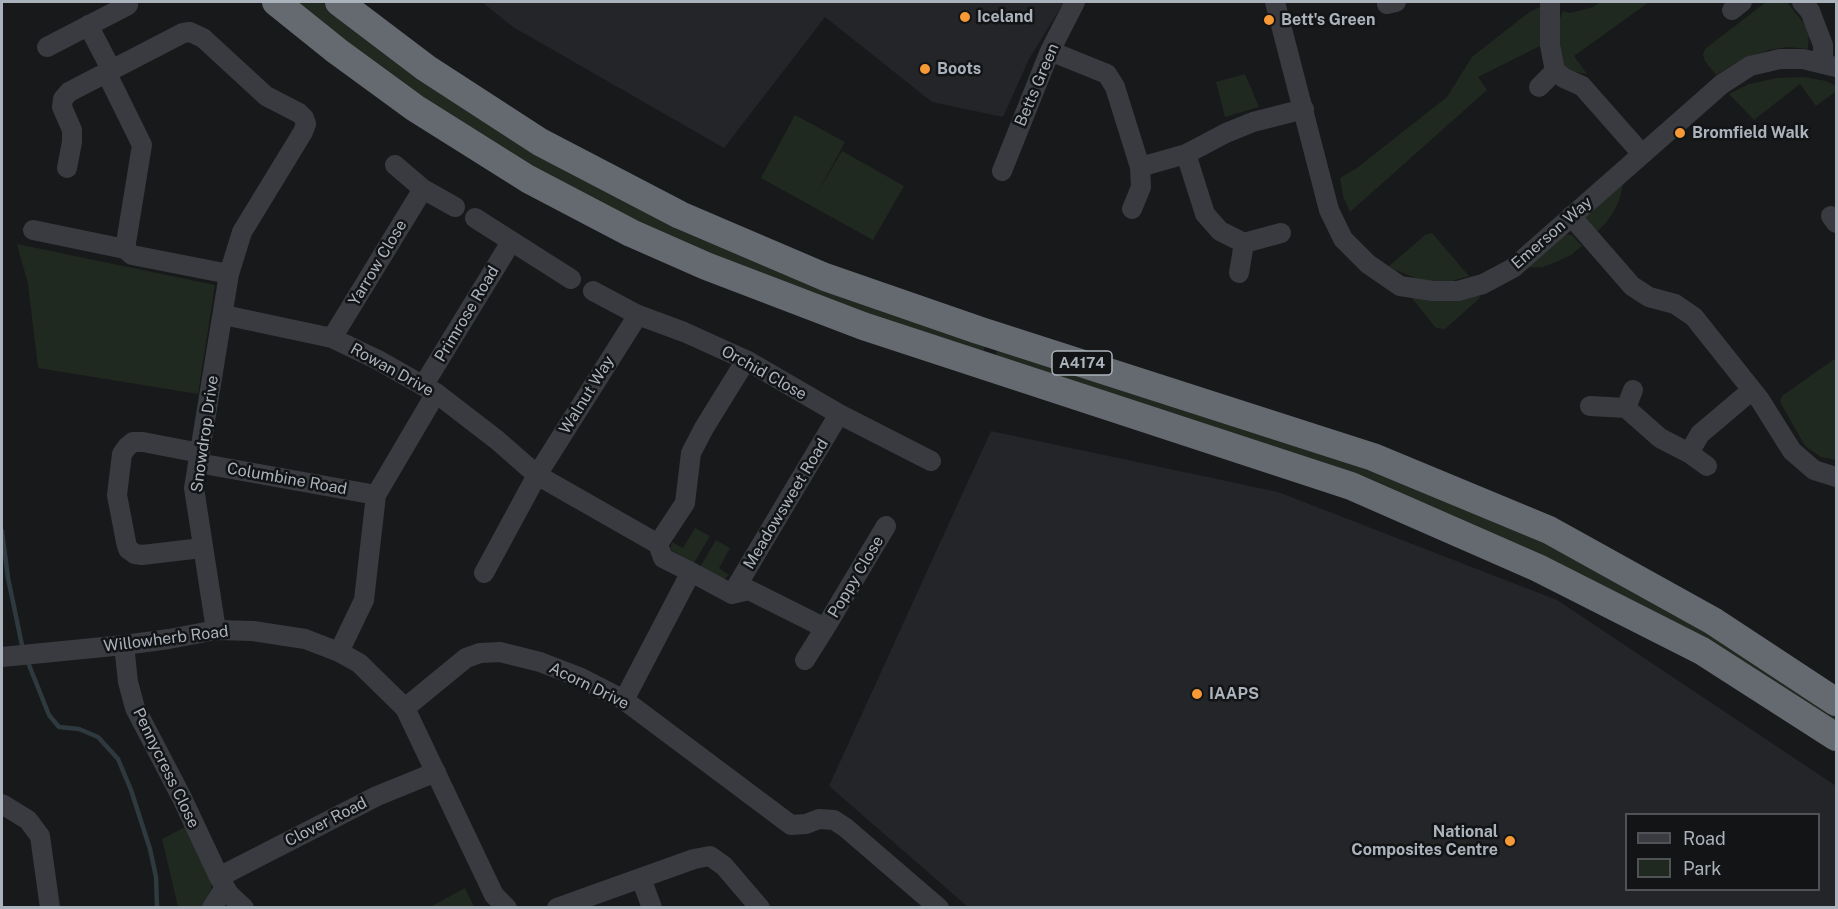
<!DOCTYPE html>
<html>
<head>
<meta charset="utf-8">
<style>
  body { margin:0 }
  #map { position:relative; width:1838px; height:909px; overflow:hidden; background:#18191b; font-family:"Public Sans",sans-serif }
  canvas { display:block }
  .frame { position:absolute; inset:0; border:3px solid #aab2bb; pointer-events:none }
  .legend { position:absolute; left:1625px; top:813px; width:195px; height:78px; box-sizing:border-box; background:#131416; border:2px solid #4f5358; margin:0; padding:8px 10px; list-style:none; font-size:18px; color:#aab2bb }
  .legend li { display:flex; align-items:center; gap:12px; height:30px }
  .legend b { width:30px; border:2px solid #4f5358 }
</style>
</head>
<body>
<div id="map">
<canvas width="1838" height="909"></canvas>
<div class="frame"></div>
<ul class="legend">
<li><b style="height:8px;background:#393b40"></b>Road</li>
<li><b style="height:16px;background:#202920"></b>Park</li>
</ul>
</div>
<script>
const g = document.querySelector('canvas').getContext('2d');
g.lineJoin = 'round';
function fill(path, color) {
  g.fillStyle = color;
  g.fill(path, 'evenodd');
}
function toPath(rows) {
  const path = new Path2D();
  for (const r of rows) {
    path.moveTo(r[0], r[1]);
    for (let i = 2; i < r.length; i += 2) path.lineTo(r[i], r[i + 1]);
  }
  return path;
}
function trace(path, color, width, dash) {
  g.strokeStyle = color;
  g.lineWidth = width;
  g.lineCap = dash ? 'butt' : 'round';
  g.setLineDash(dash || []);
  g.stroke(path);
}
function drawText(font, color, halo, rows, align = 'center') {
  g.font = font + ' "Public Sans",sans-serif';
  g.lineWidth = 5;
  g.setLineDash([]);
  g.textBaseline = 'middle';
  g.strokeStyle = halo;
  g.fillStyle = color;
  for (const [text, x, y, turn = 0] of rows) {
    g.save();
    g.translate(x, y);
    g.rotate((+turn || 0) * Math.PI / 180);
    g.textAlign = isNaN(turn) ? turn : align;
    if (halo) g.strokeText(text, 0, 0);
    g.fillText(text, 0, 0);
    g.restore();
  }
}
fill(toPath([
  [482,2,1064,2,1029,59,1003,117,932,102,825,17,724,148,513,27],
  [991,431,1278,492,1557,600,1836,786,1836,907,968,907,829,786],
  [1626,814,1818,814,1818,890,1626,890]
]), '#242528');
fill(toPath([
  [295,2,322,2,366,38,448,96,987,343,982,354,850,311,651,229,512,156,386,73],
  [1600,2,1649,2,1574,56,1587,74,1571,71,1563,66,1554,33,1563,11,1570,13,1593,7],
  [1766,2,1787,2,1805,25,1809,34,1808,49,1788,47,1769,50,1744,58,1716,75,1705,61,1703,55,1705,49],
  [1544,5,1540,46,1478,77,1487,90,1350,212,1343,196,1340,178,1357,168,1447,97,1472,57,1528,13],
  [1245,74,1259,107,1225,117,1216,82],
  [1804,77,1826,81,1836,86,1836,91,1816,106,1800,84,1754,120,1729,94,1749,84,1777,78],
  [795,115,845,142,817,194,842,151,904,186,873,240,761,178],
  [1624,180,1620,198,1614,211,1605,224,1594,234,1584,218],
  [1432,233,1469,276,1452,281,1423,281,1388,267,1425,235],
  [1563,234,1572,235,1582,246,1571,255,1556,262,1543,267,1524,268],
  [17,244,215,285,198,394,38,368,28,284],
  [1474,294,1481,297,1445,329,1436,328,1410,296],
  [998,346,1216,414,1515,525,1627,584,1836,714,1836,725,1709,644,995,357],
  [1836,358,1836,460,1821,457,1805,446,1780,402,1782,396],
  [695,528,710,536,694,563,671,550,671,546,672,542,683,548],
  [716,540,730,548,719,568,729,575,723,580,700,567],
  [187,826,213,876,211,890,202,907,178,907,162,839],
  [465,888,474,907,430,907]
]), '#202920');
trace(toPath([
  [2,531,8,578,23,650],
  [27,660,49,715,59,727,79,729,98,737,118,759,131,790,150,849,156,877,157,908]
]), '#2e3a3f', 4.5);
trace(toPath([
  [1275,2,1329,210,1343,239,1368,264,1400,286,1433,291,1458,291,1483,284,1513,268,1722,84,1750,66,1780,59,1803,59,1836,67],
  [1550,2,1550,45,1555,71,1564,78,1582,86,1642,154],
  [1802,2,1810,11,1823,45,1823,63],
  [1387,4,1396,2],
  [1732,10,1742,2],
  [88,25,111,69],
  [47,47,128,5],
  [1050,51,1107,74,1115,87,1140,167,1186,154,1226,133,1253,122,1304,109],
  [106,72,142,145,125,249,132,255,229,274],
  [1539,87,1555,71],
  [1186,154,1205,214,1220,231,1244,243,1281,233],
  [395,165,423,189,455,207],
  [67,168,72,142,72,130,62,107,63,99,69,92,183,33,190,32,203,38,266,96,299,113,304,118,306,124,303,132,242,232,229,274,194,488,216,630],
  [1002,171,1050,51,1075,2],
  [1132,209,1141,187,1140,167],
  [1571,216,1632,286,1649,297,1675,304,1694,317,1760,400,1792,451,1814,470,1836,477],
  [1831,216,1836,223],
  [475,218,571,279],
  [33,230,125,249],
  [1239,273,1244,243],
  [593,291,638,315,684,332,746,360,839,414,931,461],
  [224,315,332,338,378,360,436,393,497,440,537,475,658,544,663,558,691,572,624,700],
  [332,338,423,189],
  [423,386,511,242],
  [1590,406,1626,408,1660,438,1689,453,1700,434,1752,390],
  [1626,408,1633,390],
  [200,453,143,442,133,442,127,447,122,454,117,495,126,542,128,549,135,554,142,555,202,548],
  [1689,453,1707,466],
  [198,463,376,495],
  [658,544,685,503,691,453,704,428,746,360],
  [691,572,732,594,749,590,825,628,886,526],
  [484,573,537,475,638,315],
  [732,594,839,414],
  [124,645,128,682,135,708,181,796,219,877,229,894,244,908],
  [339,652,364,600,376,495,436,393],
  [2,657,124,645,169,639,216,630,253,631,305,639,339,652,359,663,405,708,494,895,507,908],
  [805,660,825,628],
  [405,708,466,658,480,653,500,652,540,662,579,677,624,700,791,825,806,824,819,819,834,820,846,828,939,908],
  [2,804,28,820,40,836,50,908],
  [219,877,377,796,436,772],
  [641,878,652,908],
  [212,908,225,887],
  [557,908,694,859,710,856,724,866,760,908]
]), '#393b40', 20);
trace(toPath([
  [276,2,337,51,415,108,528,179,631,233,706,266,863,326,1351,486,1538,568,1702,651,1836,737],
  [339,2,426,68,540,142,680,215,825,277,978,330,1373,457,1549,530,1713,621,1836,702]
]), '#656a71', 28);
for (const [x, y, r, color] of [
  [965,17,6,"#f79934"],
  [1269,20,6,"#f79934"],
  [925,69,6,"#f79934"],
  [1680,133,6,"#f79934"],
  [1197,694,6,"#f79934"],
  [1510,841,6,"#f79934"]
]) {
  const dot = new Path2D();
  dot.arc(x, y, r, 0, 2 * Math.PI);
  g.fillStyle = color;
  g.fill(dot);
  trace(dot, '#131416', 2);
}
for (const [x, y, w] of [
  [1082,363,60]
]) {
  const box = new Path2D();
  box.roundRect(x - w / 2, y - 12, w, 24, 4.5);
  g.fillStyle = '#131416';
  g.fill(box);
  trace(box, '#aab2bb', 1.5);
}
drawText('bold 15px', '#aab2bb', null, [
  ["A4174",1082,363]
]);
drawText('bold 16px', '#aab2bb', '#131416', [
  ["Iceland",977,17],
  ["Bett's Green",1281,20],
  ["Boots",937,69],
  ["Bromfield Walk",1692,133],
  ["IAAPS",1209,694],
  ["National",1498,832,"right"],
  ["Composites Centre",1498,850,"right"]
], 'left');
drawText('16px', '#aab2bb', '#131416', [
  ["Betts Green",1037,85,-67],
  ["Emerson Way",1552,233,-41],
  ["Yarrow Close",378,263,-59],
  ["Primrose Road",467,314,-59],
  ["Rowan Drive",392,370,29],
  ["Orchid Close",764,373,29],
  ["Walnut Way",587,395,-58],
  ["Snowdrop Drive",205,434,-82],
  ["Columbine Road",287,479,10],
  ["Meadowsweet Road",786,504,-59],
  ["Poppy Close",856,577,-59],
  ["Willowherb Road",166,639,-7],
  ["Acorn Drive",589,686,26],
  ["Pennycress Close",166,768,64],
  ["Clover Road",326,822,-27]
]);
</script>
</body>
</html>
